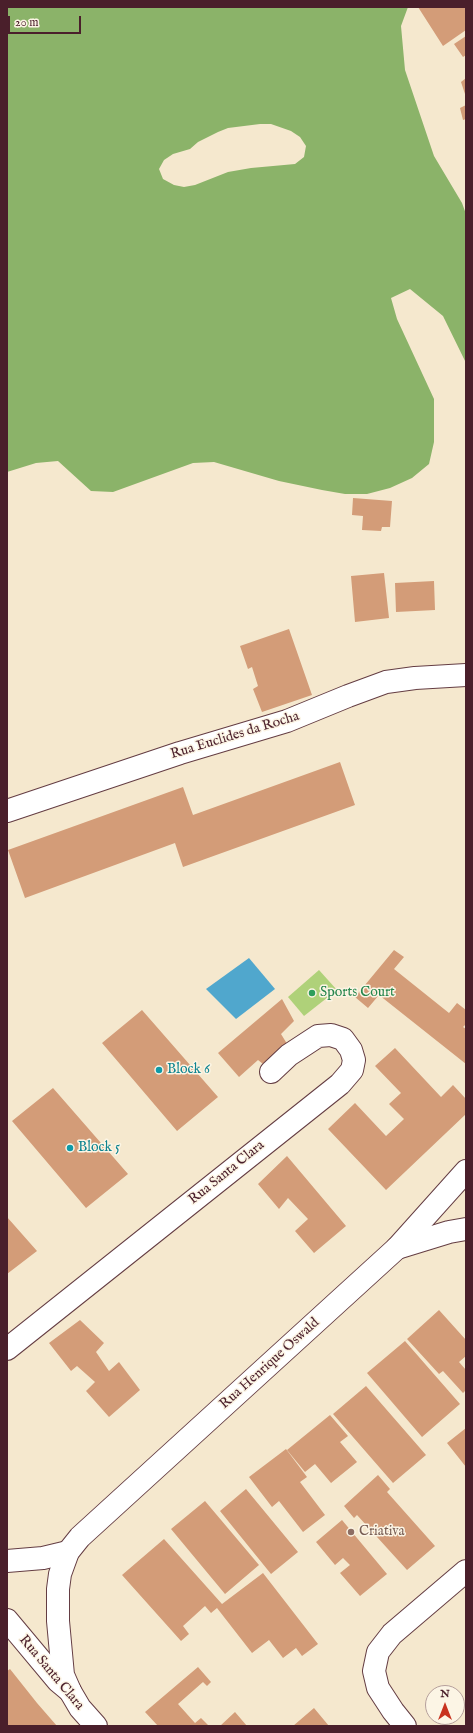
<!DOCTYPE html>
<html>
<head>
<meta charset="utf-8">
<style>
  body { margin:0 }
  #map { position:relative; width:473px; height:1733px; overflow:hidden; background:#f5e8ce; font-family:"IM FELL English",serif }
  canvas { display:block }
  .frame { position:absolute; inset:0; border:8px solid #4a1f2b; pointer-events:none }
  .north { position:absolute; left:425px; top:1685px; width:40px; height:40px; box-sizing:border-box; background:#fcf5e5; border:1px solid #b59f9b; border-radius:50%; rotate:0deg; font-size:11px; font-weight:700; line-height:16px; text-align:center; color:#4a1f2b }
  .north::after { content:''; display:block; margin:auto; width:14px; height:18px; background:#c8321e; clip-path:polygon(50% 0,100% 100%,50% 72%,0 100%) }
  .scale { position:absolute; left:8px; top:16px; width:73px; height:18px; box-sizing:border-box; border:2px solid #4a1f2b; border-top:0; padding-left:5px; font-size:12px; line-height:14px; white-space:nowrap; color:#4a1f2b; -webkit-text-stroke:3px #fcf5e5; paint-order:stroke }
</style>
</head>
<body>
<div id="map">
<canvas width="473" height="1733"></canvas>
<div class="frame"></div>
<div class="north">N</div>
<div class="scale">20 m</div>
</div>
<script>
const g = document.querySelector('canvas').getContext('2d');
g.lineJoin = 'round';
function fill(path, color) {
  g.fillStyle = color;
  g.fill(path, 'evenodd');
}
function toPath(rows) {
  const path = new Path2D();
  for (const r of rows) {
    path.moveTo(r[0], r[1]);
    for (let i = 2; i < r.length; i += 2) path.lineTo(r[i], r[i + 1]);
  }
  return path;
}
function trace(path, color, width, dash) {
  g.strokeStyle = color;
  g.lineWidth = width;
  g.lineCap = dash ? 'butt' : 'round';
  g.setLineDash(dash || []);
  g.stroke(path);
}
function drawText(font, color, halo, rows, align = 'center') {
  g.font = font + ' "IM FELL English",serif';
  g.lineWidth = 3;
  g.setLineDash([]);
  g.textBaseline = 'middle';
  g.strokeStyle = halo;
  g.fillStyle = color;
  for (const [text, x, y, turn = 0] of rows) {
    g.save();
    g.translate(x, y);
    g.rotate((+turn || 0) * Math.PI / 180);
    g.textAlign = isNaN(turn) ? turn : align;
    if (halo) g.strokeText(text, 0, 0);
    g.fillText(text, 0, 0);
    g.restore();
  }
}
fill(toPath([
  [319,970,337,990,304,1016,288,997]
]), '#afd179');
fill(toPath([
  [7,7,408,7,401,26,405,70,434,156,462,203,466,214,466,363,443,316,410,289,391,298,397,319,434,399,434,442,429,464,412,478,390,488,367,494,345,494,322,490,279,481,214,462,193,463,113,492,91,491,58,461,36,463,7,472],
  [260,124,271,124,291,131,300,137,306,146,304,157,295,164,251,168,228,172,195,185,184,187,174,185,163,179,159,169,164,160,173,154,190,149,198,142,218,132,228,128]
]), '#8bb369');
fill(toPath([
  [249,958,275,989,236,1019,206,989]
]), '#50a7cd');
fill(toPath([
  [418,7,466,7,466,30,443,46],
  [466,36,466,55,463,57,454,44],
  [466,78,466,97,461,82],
  [466,105,466,119,463,120,460,108],
  [353,498,392,501,390,527,382,527,381,531,362,530,363,516,352,515],
  [384,573,389,618,355,622,351,576],
  [434,581,435,610,396,612,395,583],
  [289,629,312,695,262,712,253,689,258,686,252,667,248,669,240,646],
  [340,762,355,805,183,867,175,843,25,898,8,850,183,787,193,815],
  [394,950,404,957,394,969,449,1013,457,1003,466,1010,466,1024,463,1027,466,1029,466,1064,379,995,368,1008,355,997],
  [282,999,294,1021,281,1034,289,1047,263,1064,258,1060,239,1077,218,1053],
  [142,1010,218,1097,177,1131,102,1043],
  [395,1048,441,1097,453,1085,466,1099,466,1114,386,1190,328,1129,355,1103,386,1136,404,1119,389,1104,401,1093,375,1066],
  [53,1088,128,1174,86,1208,12,1121],
  [287,1156,346,1226,314,1253,295,1231,308,1219,288,1198,279,1209,258,1184],
  [7,1217,37,1251,7,1274],
  [439,1310,466,1340,466,1356,459,1362,466,1370,466,1390,463,1393,443,1371,439,1374,407,1339],
  [80,1320,104,1343,96,1352,109,1371,119,1362,140,1390,109,1417,86,1391,95,1382,77,1366,71,1371,49,1343],
  [405,1341,460,1404,422,1437,367,1373],
  [366,1386,426,1455,393,1483,333,1414],
  [330,1415,348,1436,340,1442,357,1462,331,1483,315,1464,305,1472,287,1450],
  [466,1428,466,1467,447,1443],
  [286,1449,307,1477,300,1482,325,1515,303,1532,279,1501,272,1507,249,1477],
  [378,1475,390,1489,387,1492,435,1546,407,1570,357,1515,354,1518,344,1506],
  [246,1489,298,1552,271,1574,220,1511],
  [205,1501,259,1565,225,1594,171,1529],
  [342,1520,387,1574,360,1596,340,1573,350,1565,343,1558,335,1565,316,1542],
  [164,1539,222,1604,263,1573,318,1644,302,1656,296,1648,283,1658,269,1640,252,1653,217,1608,211,1613,205,1606,183,1626,189,1634,181,1641,122,1575],
  [198,1667,211,1682,207,1686,203,1682,178,1704,195,1723,201,1718,209,1726,158,1726,145,1712],
  [10,1669,37,1703,57,1726,7,1726,7,1671],
  [314,1708,329,1726,293,1726],
  [235,1712,247,1726,220,1726]
]), '#d39c78');
const minor = toPath([
  [7,811,180,753,287,721,348,696,386,682,415,678,466,675],
  [397,1248,449,1232,466,1229],
  [7,1349,340,1084,352,1070,354,1060,351,1050,343,1039,331,1035,318,1036,289,1055,271,1072],
  [7,1561,43,1558,68,1552],
  [7,1620,58,1681,70,1691],
  [405,1726,393,1711,378,1688,374,1671,378,1652,392,1634,466,1571]
]);
const major = toPath([
  [96,1726,80,1708,70,1691,63,1675,58,1621,58,1589,60,1574,68,1552,80,1537,397,1248,466,1171]
]);
trace(minor, '#643d43', 24);
trace(major, '#643d43', 24);
trace(minor, '#fff', 22);
trace(major, '#fff', 22);
for (const [x, y, r, color] of [
  [312,993,4,"#2e9e5b"],
  [159,1070,4,"#0f9aa8"],
  [70,1148,4,"#0f9aa8"],
  [351,1532,4,"#8d6e63"]
]) {
  const dot = new Path2D();
  dot.arc(x, y, r, 0, 2 * Math.PI);
  g.fillStyle = color;
  g.fill(dot);
  trace(dot, '#fcf5e5', 1.5);
}
drawText('14px', '#4a1f2b', '#fcf5e5', [
  ["Rua Euclides da Rocha",235,736,-17],
  ["Rua Santa Clara",227,1173,-39],
  ["Rua Henrique Oswald",270,1364,-42],
  ["Rua Santa Clara",51,1673,50]
]);
drawText('14px', '#27864d', '#fcf5e5', [
  ["Sports Court",320,993]
], 'left');
drawText('14px', '#0d838f', '#fcf5e5', [
  ["Block 6",167,1070],
  ["Block 5",78,1148]
], 'left');
drawText('14px', '#785e54', '#fcf5e5', [
  ["Criativa",359,1532]
], 'left');
</script>
</body>
</html>
